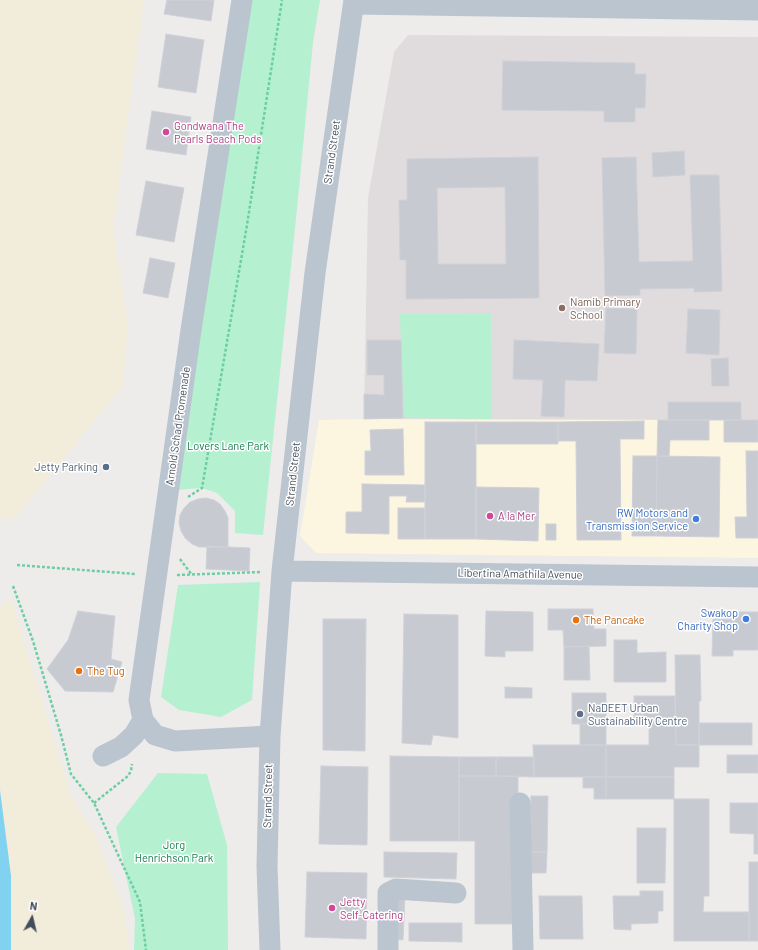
<!DOCTYPE html>
<html>
<head>
<meta charset="utf-8">
<style>
  body { margin:0 }
  #map { position:relative; width:758px; height:950px; overflow:hidden; background:#eeebeb; font-family:Barlow,sans-serif }
  canvas { display:block }
  .north { position:absolute; left:12px; top:898px; width:40px; height:40px; -webkit-text-stroke:3px #fff; paint-order:stroke; rotate:8deg; font-size:11px; font-weight:700; line-height:16px; text-align:center; color:#434d59 }
  .north::after { content:''; display:block; margin:auto; width:14px; height:18px; background:#434d59; clip-path:polygon(50% 0,100% 100%,50% 72%,0 100%) }
</style>
</head>
<body>
<div id="map">
<canvas width="758" height="950"></canvas>
<div class="north">N</div>
</div>
<script>
const g = document.querySelector('canvas').getContext('2d');
g.lineJoin = 'round';
function fill(path, color) {
  g.fillStyle = color;
  g.fill(path, 'evenodd');
}
function toPath(rows) {
  const path = new Path2D();
  for (const r of rows) {
    path.moveTo(r[0], r[1]);
    for (let i = 2; i < r.length; i += 2) path.lineTo(r[i], r[i + 1]);
  }
  return path;
}
function trace(path, color, width, dash) {
  g.strokeStyle = color;
  g.lineWidth = width;
  g.lineCap = dash ? 'butt' : 'round';
  g.setLineDash(dash || []);
  g.stroke(path);
}
function drawText(font, color, halo, rows, align = 'center') {
  g.font = font + ' Barlow,sans-serif';
  g.lineWidth = 3;
  g.setLineDash([]);
  g.textBaseline = 'middle';
  g.strokeStyle = halo;
  g.fillStyle = color;
  for (const [text, x, y, turn = 0] of rows) {
    g.save();
    g.translate(x, y);
    g.rotate((+turn || 0) * Math.PI / 180);
    g.textAlign = isNaN(turn) ? turn : align;
    if (halo) g.strokeText(text, 0, 0);
    g.fillText(text, 0, 0);
    g.restore();
  }
}
fill(toPath([
  [364,419,758,420,758,558,316,553,300,536,319,420]
]), '#fcf6e1');
fill(toPath([
  [408,35,758,37,758,420,364,419,368,198,394,52]
]), '#e0dcdd');
fill(toPath([
  [250,0,320,0,313,42,297,209,263,535,235,533,235,511,217,493,202,488,176,490],
  [491,313,492,419,403,418,400,314],
  [260,582,252,700,221,717,179,710,161,697,178,585],
  [158,773,207,774,227,845,228,950,134,950,135,919,116,827]
]), '#b5f0d0');
fill(toPath([
  [0,0,144,0,113,228,128,325,123,386,15,518,0,519],
  [11,598,71,796,96,835,103,856,123,904,130,950,11,950,11,876,0,790,0,607]
]), '#f2ecda');
fill(toPath([
  [0,790,11,876,11,950,0,950]
]), '#80d2f0');
const building = toPath([
  [167,0,214,0,211,21,164,14,167,0],
  [166,34,204,40,196,93,158,87,166,34],
  [503,61,635,63,635,74,646,74,645,108,635,108,635,122,604,122,604,111,502,110,503,61],
  [152,111,191,117,186,155,146,149,152,111],
  [684,151,685,175,653,177,652,153,684,151],
  [538,157,539,298,406,299,406,260,400,260,399,200,407,200,407,159,538,157],
  [505,187,506,264,438,264,437,188,505,187],
  [636,157,639,262,693,261,690,175,719,175,722,291,694,292,694,288,640,289,640,295,605,296,602,158,636,157],
  [146,181,184,188,174,242,136,235,146,181],
  [150,258,175,263,168,298,143,293,150,258],
  [606,308,637,309,636,354,604,353,606,308],
  [688,309,720,310,719,355,686,353,688,309],
  [367,340,401,340,403,418,364,419,364,394,384,395,384,375,367,375,367,340],
  [514,340,599,344,597,381,565,380,564,417,541,416,543,380,513,379,514,340],
  [728,358,729,386,712,386,711,359,728,358],
  [668,402,741,402,741,420,668,420,668,402],
  [658,420,709,420,709,440,670,440,669,456,657,456,658,420],
  [724,420,758,420,758,442,724,442,724,420],
  [644,421,644,439,620,439,621,540,577,540,576,441,558,441,558,422,644,421],
  [425,422,476,422,476,539,425,539,425,422],
  [476,422,558,422,558,444,476,444,476,422],
  [403,429,404,475,365,475,365,451,371,451,370,430,403,429],
  [746,451,758,451,758,538,736,538,735,517,747,517,746,451],
  [633,456,657,456,656,536,632,536,633,456],
  [657,456,720,457,719,537,656,536,657,456],
  [362,484,425,485,425,502,406,502,407,496,389,496,389,534,346,533,346,512,362,512,362,484],
  [476,487,539,488,538,541,476,539,476,487],
  [206,498,214,500,220,504,225,511,228,518,228,547,199,547,192,544,185,538,181,531,179,523,180,515,184,508,190,502,198,499,206,498],
  [398,508,425,508,425,539,398,539,398,508],
  [546,524,556,524,556,540,546,540,546,524],
  [207,546,250,548,249,571,206,569,207,546],
  [548,609,593,609,594,629,606,629,606,646,564,647,563,630,548,630,548,609],
  [78,611,115,616,111,659,122,662,113,692,65,691,47,669,68,640,78,611],
  [486,611,533,612,533,651,505,651,505,657,485,656,486,611],
  [731,612,758,612,758,650,733,650,733,656,712,656,713,619,731,619,731,612],
  [404,614,458,615,458,738,433,735,431,745,402,743,404,614],
  [323,619,366,619,365,751,323,750,323,619],
  [614,640,637,640,637,653,666,652,666,682,614,682,614,640],
  [589,646,590,680,564,680,564,647,589,646],
  [675,655,700,655,701,701,699,701,699,745,676,745,675,655],
  [505,687,532,688,532,698,505,698,505,687],
  [572,693,606,693,606,724,572,724,572,693],
  [634,696,675,696,675,718,634,718,634,696],
  [649,718,675,718,676,745,699,745,699,767,674,767,674,777,606,777,606,745,649,745,649,718],
  [699,723,752,723,752,745,699,745,699,723],
  [580,724,606,724,606,745,580,745,580,724],
  [533,745,606,745,606,777,534,777,533,745],
  [727,755,758,755,758,773,727,773,727,755],
  [390,756,459,757,459,841,390,841,390,756],
  [459,757,496,757,496,776,459,776,459,757],
  [496,757,534,757,534,777,496,776,496,757],
  [321,766,368,767,367,845,319,844,321,766],
  [459,776,518,776,518,924,475,924,475,841,459,841,459,776],
  [583,777,606,777,606,799,594,799,594,788,583,788,583,777],
  [606,777,674,777,674,799,606,799,606,777],
  [531,796,548,796,547,852,529,852,531,796],
  [674,799,709,799,709,896,704,896,703,912,749,912,749,941,674,941,674,799],
  [730,803,758,803,758,854,754,854,754,834,730,833,730,803],
  [637,828,666,828,665,883,637,883,637,828],
  [384,852,457,853,456,879,384,877,384,852],
  [529,852,547,852,546,873,529,873,529,852],
  [749,862,758,862,758,941,749,941,749,862],
  [307,872,367,873,366,939,305,937,307,872],
  [640,891,663,891,663,911,658,911,658,923,631,924,631,930,614,929,613,896,640,896,640,891],
  [391,895,405,896,403,940,390,939,391,895],
  [539,896,582,896,583,939,540,939,539,896],
  [409,923,462,923,462,942,409,941,409,923]
]);
fill(building, '#c8cad1');
trace(building, '#cfd1d8', 1);
trace(toPath([
  [188,497,202,488,247,225,282,0],
  [180,559,192,575],
  [17,565,136,574],
  [177,575,262,572],
  [13,586,33,641,61,735,71,774,94,803,140,902,146,950],
  [94,803,128,776,131,771,132,764]
]), '#6ccfa4', 2.5, [3, 2]);
trace(toPath([
  [242,0,191,330,139,700,143,720,155,735,175,741,270,736],
  [354,4,758,10],
  [282,571,758,577],
  [103,756,121,747,134,735,143,720],
  [520,803,523,950],
  [270,950,267,866,270,736,282,571,315,273,354,0],
  [388,950,388,893,396,889,456,893]
]), '#bbc5cf', 21);
for (const [x, y, r, color] of [
  [166,132,4,"#d1479c"],
  [562,308,4,"#8d6e63"],
  [106,467,4,"#5c6f8a"],
  [490,516,4,"#d1479c"],
  [696,519,4,"#3f7fe0"],
  [746,619,4,"#3f7fe0"],
  [576,620,4,"#e8710a"],
  [79,671,4,"#e8710a"],
  [580,714,4,"#5c6f8a"],
  [332,908,4,"#d1479c"]
]) {
  const dot = new Path2D();
  dot.arc(x, y, r, 0, 2 * Math.PI);
  g.fillStyle = color;
  g.fill(dot);
  trace(dot, '#fff', 1.5);
}
drawText('11px', '#b23c85', '#fff', [
  ["Gondwana The",174,126],
  ["Pearls Beach Pods",174,139],
  ["A la Mer",498,516],
  ["Jetty",340,902],
  ["Self-Catering",340,915]
], 'left');
drawText('11px', '#434d59', '#fff', [
  ["Strand Street",332,152,-82],
  ["Arnold Schad Promenade",178,426,-82],
  ["Strand Street",293,474,-84],
  ["Libertina Amathila Avenue",520,574,1],
  ["Strand Street",268,796,-89]
]);
drawText('11px', '#785e54', '#fff', [
  ["Namib Primary",570,302],
  ["School",570,315]
], 'left');
drawText('11px', '#127d4e', '#fff', [
  ["Lovers Lane Park",228,446],
  ["Jorg",174,845],
  ["Henrichson Park",174,858]
]);
drawText('11px', '#4e5e75', '#fff', [
  ["Jetty Parking",98,467],
  ["NaDEET Urban",588,708,"left"],
  ["Sustainability Centre",588,721,"left"]
], 'right');
drawText('11px', '#366cbe', '#fff', [
  ["RW Motors and",688,513],
  ["Transmission Service",688,526],
  ["Swakop",738,613],
  ["Charity Shop",738,626]
], 'right');
drawText('11px', '#c56008', '#fff', [
  ["The Pancake",584,620],
  ["The Tug",87,671]
], 'left');
</script>
</body>
</html>
